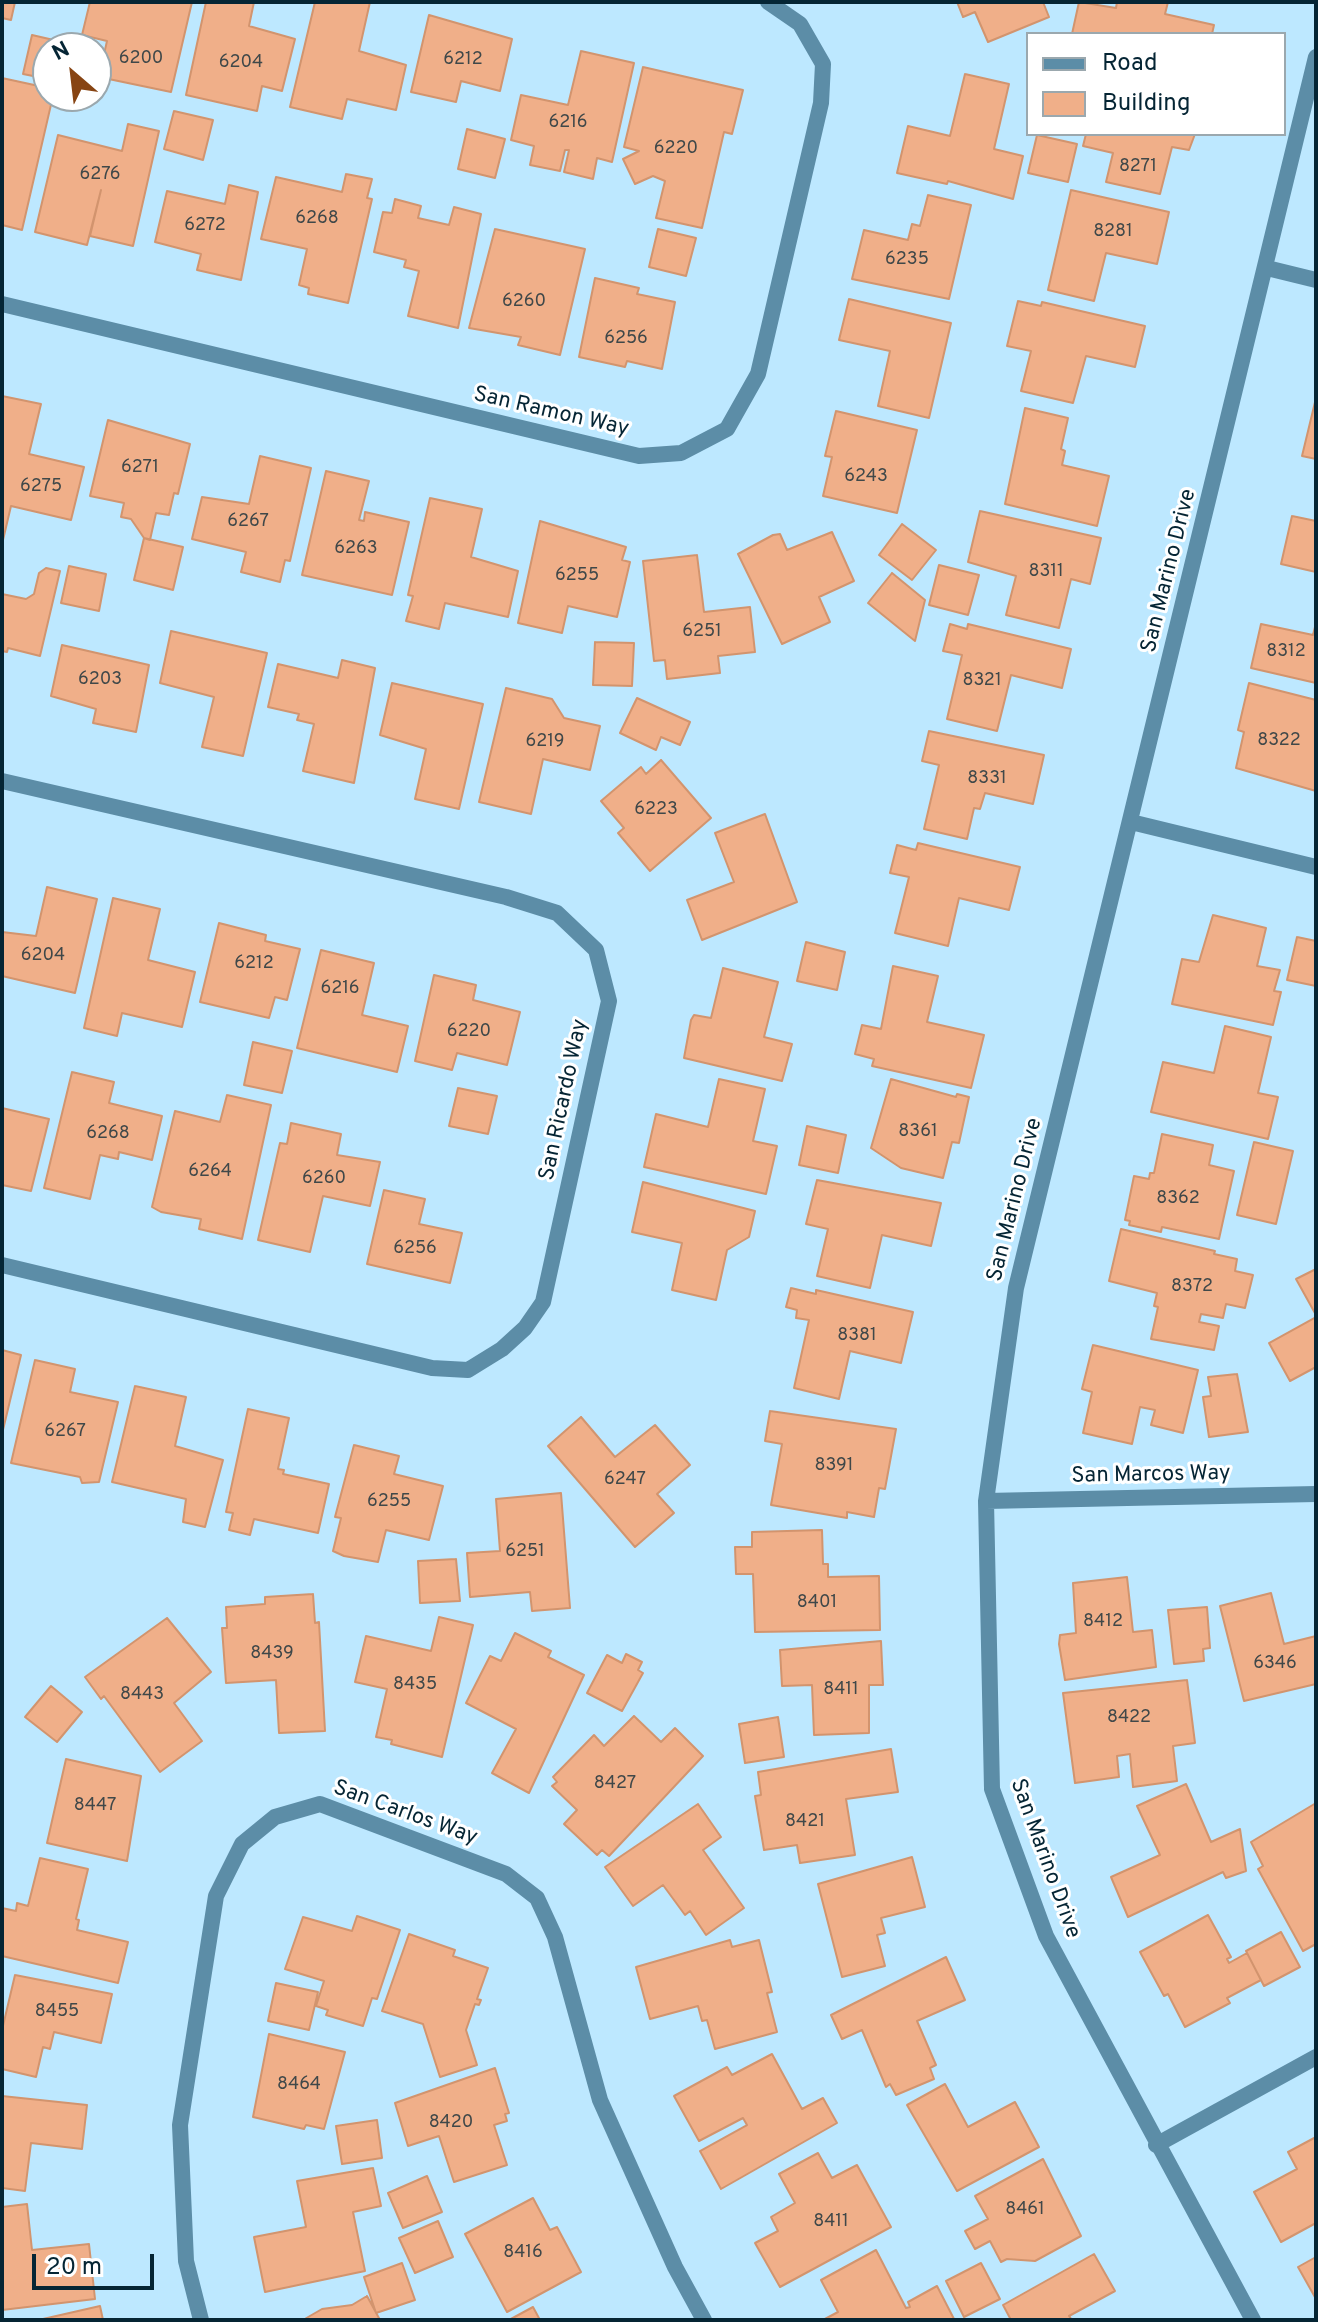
<!DOCTYPE html>
<html>
<head>
<meta charset="utf-8">
<style>
  body { margin:0 }
  #map { position:relative; width:1318px; height:2322px; overflow:hidden; background:#bde8ff; font-family:Overpass,sans-serif }
  canvas { display:block }
  .frame { position:absolute; inset:0; border:4px solid #052534; pointer-events:none }
  .legend { position:absolute; left:1026px; top:32px; width:260px; height:104px; box-sizing:border-box; background:#fff; border:2px solid #9ba8ae; margin:0; padding:10px 14px; list-style:none; font-size:24px; color:#052534 }
  .legend li { display:flex; align-items:center; gap:16px; height:40px }
  .legend b { width:40px; border:2px solid #9ba8ae }
  .north { position:absolute; left:32px; top:32px; width:80px; height:80px; box-sizing:border-box; background:#fff; border:2px solid #9ba8ae; border-radius:50%; rotate:332deg; font-size:22px; font-weight:700; line-height:32px; text-align:center; color:#052534 }
  .north::after { content:''; display:block; margin:auto; width:28px; height:36px; background:#874413; clip-path:polygon(50% 0,100% 100%,50% 72%,0 100%) }
  .scale { position:absolute; left:32px; top:2254px; width:122px; height:36px; box-sizing:border-box; border:4px solid #052534; border-top:0; padding-left:10px; font-size:24px; line-height:28px; white-space:nowrap; color:#052534; -webkit-text-stroke:6px #fff; paint-order:stroke }
</style>
</head>
<body>
<div id="map">
<canvas width="1318" height="2322"></canvas>
<div class="frame"></div>
<ul class="legend">
<li><b style="height:10px;background:#5c8da7"></b>Road</li>
<li><b style="height:22px;background:#f0af89"></b>Building</li>
</ul>
<div class="north">N</div>
<div class="scale">20 m</div>
</div>
<script>
const g = document.querySelector('canvas').getContext('2d');
g.lineJoin = 'round';
function fill(path, color) {
  g.fillStyle = color;
  g.fill(path, 'evenodd');
}
function toPath(rows) {
  const path = new Path2D();
  for (const r of rows) {
    path.moveTo(r[0], r[1]);
    for (let i = 2; i < r.length; i += 2) path.lineTo(r[i], r[i + 1]);
  }
  return path;
}
function trace(path, color, width, dash) {
  g.strokeStyle = color;
  g.lineWidth = width;
  g.lineCap = dash ? 'butt' : 'round';
  g.setLineDash(dash || []);
  g.stroke(path);
}
function drawText(font, color, halo, rows, align = 'center') {
  g.font = font + ' Overpass,sans-serif';
  g.lineWidth = 6;
  g.setLineDash([]);
  g.textBaseline = 'middle';
  g.strokeStyle = halo;
  g.fillStyle = color;
  for (const [text, x, y, turn = 0] of rows) {
    g.save();
    g.translate(x, y);
    g.rotate((+turn || 0) * Math.PI / 180);
    g.textAlign = isNaN(turn) ? turn : align;
    if (halo) g.strokeText(text, 0, 0);
    g.fillText(text, 0, 0);
    g.restore();
  }
}
const building = toPath([
  [2,2,15,2,11,20,2,18,2,2],
  [90,2,192,2,171,92,99,77,107,41,82,35,90,2],
  [206,2,254,2,249,26,295,39,282,91,262,86,257,111,186,95,206,2],
  [315,2,370,2,359,51,406,65,396,110,347,99,342,119,290,107,315,2],
  [957,2,1043,2,1049,17,988,42,975,12,963,17,957,2],
  [1079,2,1116,8,1117,2,1168,2,1165,14,1214,25,1212,34,1072,34,1079,2],
  [429,15,512,39,500,91,461,81,456,102,411,92,429,15],
  [32,35,71,44,70,48,48,48,48,79,23,74,32,35],
  [581,51,634,63,612,162,597,158,593,179,564,172,569,150,565,150,560,171,530,165,534,146,511,140,521,95,568,105,581,51],
  [643,67,743,90,732,134,724,132,702,228,656,218,665,181,653,176,635,184,623,159,639,151,624,147,643,67],
  [965,74,1009,84,994,149,1023,156,1013,199,948,181,947,184,897,173,908,126,950,136,965,74],
  [2,78,48,88,48,96,53,96,22,230,2,225,2,78],
  [174,111,213,120,203,160,164,149,174,111],
  [128,124,159,131,133,246,90,236,101,190,87,245,35,232,58,135,122,151,128,124],
  [467,129,505,139,495,178,458,169,467,129],
  [1086,134,1195,134,1189,150,1172,147,1160,194,1106,182,1113,153,1083,146,1086,134],
  [1037,135,1077,144,1068,182,1028,173,1037,135],
  [346,174,372,179,367,198,372,199,348,303,308,294,309,288,299,285,307,249,261,239,276,177,342,192,346,174],
  [229,185,258,192,241,280,197,270,201,254,155,242,167,191,225,204,229,185],
  [1071,190,1169,212,1157,264,1106,253,1094,301,1048,290,1071,190],
  [928,195,971,205,949,299,852,279,864,230,908,240,912,224,920,226,928,195],
  [395,199,421,206,418,218,449,225,454,207,481,214,458,328,408,316,419,271,404,267,406,260,374,252,383,212,392,213,395,199],
  [495,229,585,249,560,355,518,345,521,337,469,328,495,229],
  [658,229,696,238,686,276,649,267,658,229],
  [595,278,639,288,637,294,675,302,662,369,627,361,625,367,579,357,595,278],
  [849,299,951,323,929,418,878,406,890,351,839,340,849,299],
  [1018,301,1041,306,1042,302,1145,326,1135,367,1086,356,1073,403,1021,391,1031,351,1007,346,1018,301],
  [2,396,41,404,29,454,84,467,71,520,11,506,3,540,2,396],
  [1316,398,1316,459,1302,456,1316,398],
  [1025,408,1068,418,1061,449,1065,451,1062,465,1109,476,1097,526,1005,504,1025,408],
  [836,411,917,430,897,513,823,496,832,457,825,456,836,411],
  [108,420,190,444,178,494,174,493,169,515,156,513,150,540,144,538,131,519,121,517,124,503,90,496,108,420],
  [260,456,311,468,290,561,285,560,280,582,241,572,246,552,192,539,202,497,249,504,260,456],
  [326,471,369,481,359,520,364,521,365,512,409,522,392,595,302,575,326,471],
  [430,498,482,509,471,557,518,571,508,617,445,603,439,629,406,621,413,596,408,595,430,498],
  [980,511,1101,538,1090,584,1071,579,1059,628,1006,615,1016,576,968,562,980,511],
  [1292,516,1316,521,1316,572,1281,564,1292,516],
  [540,521,626,547,622,560,630,562,617,617,568,606,562,633,518,623,540,521],
  [902,524,936,550,912,580,879,555,902,524],
  [832,532,854,581,819,597,830,622,782,644,738,554,773,535,780,534,787,550,832,532],
  [144,538,183,547,173,590,134,580,144,538],
  [697,555,704,612,750,607,755,652,718,656,720,673,667,679,665,660,654,661,643,561,697,555],
  [939,565,979,575,968,615,929,605,939,565],
  [69,566,106,574,99,611,61,603,69,566],
  [46,568,60,571,40,656,8,648,7,652,2,651,2,594,26,599,34,594,39,573,46,568],
  [892,573,925,600,915,641,868,603,892,573],
  [1316,623,1316,683,1251,668,1261,624,1313,635,1316,623],
  [950,624,967,629,968,624,1071,649,1062,688,1011,675,997,731,947,719,962,655,943,651,950,624],
  [171,631,267,653,243,756,202,747,214,697,160,683,171,631],
  [595,642,634,643,632,686,593,685,595,642],
  [62,645,149,665,136,732,93,723,96,709,51,696,62,645],
  [342,660,375,668,354,783,303,771,314,724,297,720,299,714,268,707,278,664,338,678,342,660],
  [392,683,483,704,459,809,415,799,426,749,380,735,392,683],
  [1249,683,1316,700,1316,791,1236,768,1244,732,1238,730,1249,683],
  [506,688,552,699,564,718,600,726,590,770,543,759,531,814,479,802,506,688],
  [637,698,690,722,680,745,661,737,656,750,620,733,637,698],
  [929,731,1044,755,1033,804,985,793,980,809,974,808,967,839,924,829,939,765,922,761,929,731],
  [661,760,711,818,650,871,618,833,624,828,601,801,641,767,646,774,661,760],
  [765,814,797,902,702,940,687,900,734,882,715,833,765,814],
  [918,843,1020,867,1009,910,959,898,948,946,895,933,909,877,890,873,897,845,916,850,918,843],
  [47,887,97,899,75,993,2,976,2,932,36,936,47,887],
  [113,898,160,909,148,960,195,972,182,1027,122,1013,117,1036,84,1028,113,898],
  [1213,915,1266,928,1257,966,1280,970,1274,991,1281,992,1273,1025,1172,1004,1182,959,1199,962,1213,915],
  [219,923,266,935,265,941,300,949,287,1000,275,997,269,1018,200,1002,219,923],
  [1297,937,1316,941,1316,986,1287,980,1297,937],
  [806,942,845,952,837,990,797,981,806,942],
  [321,950,374,963,362,1015,408,1026,397,1072,297,1048,321,950],
  [893,966,938,976,927,1022,984,1035,971,1088,872,1066,874,1059,855,1054,862,1025,881,1029,893,966],
  [723,968,778,982,764,1037,792,1044,782,1081,684,1058,691,1020,694,1015,711,1018,723,968],
  [434,975,476,985,473,1000,520,1012,507,1065,457,1053,452,1070,415,1061,434,975],
  [1225,1026,1271,1037,1258,1093,1278,1097,1268,1139,1151,1112,1163,1062,1214,1073,1225,1026],
  [253,1042,292,1051,282,1093,244,1085,253,1042],
  [72,1072,114,1082,109,1103,162,1116,152,1160,119,1152,118,1159,100,1155,90,1199,44,1188,72,1072],
  [719,1079,765,1089,753,1141,777,1146,766,1194,644,1167,656,1114,708,1127,719,1079],
  [891,1079,956,1097,957,1094,969,1097,959,1143,952,1142,943,1178,901,1168,871,1148,891,1079],
  [458,1088,497,1096,488,1134,449,1126,458,1088],
  [227,1095,271,1105,242,1239,199,1229,201,1219,161,1212,152,1207,175,1111,220,1122,227,1095],
  [2,1108,49,1119,31,1191,2,1185,2,1108],
  [291,1123,341,1134,337,1155,380,1162,370,1206,323,1196,310,1252,258,1240,280,1143,287,1144,291,1123],
  [807,1126,846,1135,838,1173,799,1165,807,1126],
  [1162,1134,1213,1145,1209,1165,1234,1171,1219,1239,1162,1227,1161,1232,1129,1225,1130,1221,1125,1220,1134,1176,1149,1179,1150,1173,1154,1173,1162,1134],
  [1254,1142,1293,1151,1276,1224,1237,1215,1254,1142],
  [817,1180,941,1203,931,1246,882,1235,870,1288,817,1276,828,1229,806,1224,817,1180],
  [643,1182,755,1211,749,1237,727,1250,716,1300,672,1290,682,1243,632,1232,643,1182],
  [384,1190,425,1199,419,1224,462,1233,450,1283,367,1264,384,1190],
  [1121,1229,1215,1251,1214,1254,1237,1259,1235,1271,1253,1275,1245,1308,1226,1304,1223,1318,1201,1314,1199,1322,1219,1326,1214,1350,1151,1339,1158,1307,1154,1306,1157,1293,1109,1281,1121,1229],
  [1316,1269,1316,1315,1296,1279,1316,1269],
  [791,1288,816,1294,816,1290,913,1312,901,1363,850,1351,839,1399,794,1388,809,1320,796,1318,797,1310,786,1307,791,1288],
  [1316,1317,1316,1367,1290,1381,1269,1343,1316,1317],
  [1093,1345,1198,1370,1183,1433,1151,1425,1155,1410,1140,1407,1132,1444,1083,1433,1092,1392,1082,1389,1093,1345],
  [2,1350,21,1355,2,1434,2,1350],
  [35,1360,75,1369,70,1392,118,1402,99,1482,82,1483,80,1477,11,1463,35,1360],
  [1237,1374,1248,1432,1209,1437,1203,1397,1211,1396,1208,1377,1237,1374],
  [135,1386,186,1397,175,1446,223,1460,205,1527,183,1522,186,1499,112,1482,135,1386],
  [248,1409,289,1418,278,1469,284,1470,283,1474,329,1484,318,1533,254,1519,250,1535,229,1530,233,1513,226,1512,248,1409],
  [770,1411,896,1429,885,1489,879,1488,874,1517,847,1512,847,1518,771,1505,782,1444,765,1441,770,1411],
  [581,1417,615,1457,655,1425,690,1465,657,1494,674,1513,635,1547,548,1446,581,1417],
  [354,1445,399,1456,394,1474,443,1486,429,1540,386,1530,378,1562,344,1556,333,1551,341,1518,335,1517,354,1445],
  [561,1493,570,1608,532,1611,530,1592,470,1597,467,1553,500,1551,496,1499,561,1493],
  [822,1530,823,1564,828,1564,828,1577,879,1576,880,1630,755,1632,753,1574,736,1574,735,1547,752,1547,752,1532,822,1530],
  [456,1559,460,1601,420,1603,418,1561,456,1559],
  [1127,1577,1133,1632,1152,1630,1156,1667,1065,1680,1059,1644,1060,1635,1076,1633,1073,1583,1127,1577],
  [1271,1593,1284,1644,1316,1636,1316,1684,1244,1701,1220,1606,1271,1593],
  [313,1594,315,1623,319,1622,325,1731,279,1733,276,1680,226,1683,222,1628,227,1628,226,1607,265,1604,265,1597,313,1594],
  [1207,1607,1210,1648,1203,1649,1204,1661,1174,1664,1168,1610,1207,1607],
  [439,1617,473,1625,442,1757,391,1744,392,1740,376,1737,387,1689,355,1682,366,1636,431,1651,439,1617],
  [167,1618,211,1672,174,1703,202,1741,160,1772,104,1696,101,1699,85,1677,167,1618],
  [515,1633,551,1651,548,1657,584,1675,529,1793,492,1773,516,1729,466,1703,490,1656,501,1661,515,1633],
  [881,1641,883,1685,869,1685,869,1733,814,1735,812,1685,782,1686,780,1650,881,1641],
  [626,1654,642,1662,638,1670,643,1673,622,1711,587,1693,607,1655,622,1663,626,1654],
  [1187,1680,1195,1743,1173,1746,1177,1781,1133,1787,1130,1754,1117,1756,1119,1777,1075,1783,1063,1693,1187,1680],
  [51,1686,82,1712,57,1742,25,1717,51,1686],
  [634,1716,661,1742,675,1728,703,1756,609,1856,602,1850,597,1855,564,1824,577,1810,552,1786,557,1782,553,1777,594,1735,604,1746,634,1716],
  [778,1717,784,1757,745,1763,739,1724,778,1717],
  [891,1749,898,1792,846,1799,855,1855,800,1863,797,1845,764,1850,755,1796,761,1795,758,1772,891,1749],
  [66,1759,141,1776,127,1861,47,1843,66,1759],
  [1186,1784,1211,1842,1240,1829,1246,1871,1226,1878,1223,1872,1128,1917,1111,1877,1160,1855,1137,1806,1186,1784],
  [1316,1803,1316,1944,1303,1951,1258,1869,1263,1866,1251,1842,1316,1803],
  [698,1804,721,1837,703,1850,744,1908,706,1935,690,1911,685,1915,663,1885,633,1906,605,1867,698,1804],
  [912,1857,925,1907,881,1918,885,1933,877,1935,885,1966,842,1977,818,1884,912,1857],
  [40,1858,88,1869,76,1919,79,1920,77,1930,128,1942,118,1983,2,1956,2,1908,16,1911,17,1903,28,1906,40,1858],
  [1208,1915,1231,1957,1227,1959,1229,1963,1247,1953,1261,1980,1227,1998,1230,2003,1185,2027,1168,1994,1164,1996,1140,1952,1208,1915],
  [357,1916,400,1930,377,1999,372,1998,363,2026,326,2015,328,2010,316,2006,324,1981,285,1969,303,1917,352,1931,357,1916],
  [1281,1932,1300,1967,1264,1986,1246,1951,1281,1932],
  [409,1934,455,1950,453,1956,488,1968,477,1999,481,2000,479,2005,475,2004,466,2030,477,2065,440,2077,423,2024,382,2011,409,1934],
  [730,1940,732,1947,759,1940,772,1992,767,1993,777,2032,715,2049,707,2020,702,2021,698,2006,650,2019,636,1967,730,1940],
  [946,1957,965,2000,917,2021,936,2065,930,2068,934,2079,896,2095,890,2084,886,2087,862,2030,842,2039,831,2015,946,1957],
  [15,1975,112,1994,101,2043,54,2032,50,2049,43,2047,36,2077,2,2069,2,2030,15,1975],
  [276,1983,318,1992,309,2030,268,2021,276,1983],
  [269,2034,345,2052,324,2129,306,2125,304,2129,253,2117,269,2034],
  [772,2054,802,2109,823,2098,837,2123,721,2189,700,2151,747,2125,743,2118,699,2141,674,2096,727,2067,732,2075,772,2054],
  [495,2068,509,2113,505,2114,507,2121,494,2125,507,2165,454,2182,439,2136,408,2146,395,2103,495,2068],
  [945,2084,968,2127,1015,2102,1039,2147,957,2191,907,2105,945,2084],
  [2,2096,87,2105,82,2149,31,2143,25,2191,2,2188,2,2096],
  [377,2120,382,2158,342,2164,336,2126,377,2120],
  [1316,2137,1316,2223,1281,2242,1254,2192,1297,2169,1288,2152,1316,2137],
  [818,2153,832,2178,857,2165,891,2227,780,2287,755,2243,778,2231,771,2217,795,2203,779,2174,818,2153],
  [1043,2159,1081,2236,1035,2261,1007,2259,1001,2262,990,2241,975,2249,965,2231,988,2219,975,2196,1043,2159],
  [373,2168,381,2206,353,2212,365,2271,265,2292,254,2237,306,2227,297,2181,373,2168],
  [427,2176,442,2212,403,2228,388,2193,427,2176],
  [533,2198,550,2230,557,2227,581,2272,507,2312,465,2234,533,2198],
  [27,2204,32,2250,89,2244,95,2299,2,2310,2,2207,27,2204],
  [438,2221,453,2257,415,2273,399,2238,438,2221],
  [876,2250,906,2308,910,2307,908,2302,937,2286,954,2319,823,2320,838,2312,821,2280,876,2250],
  [1094,2254,1115,2291,1069,2316,1072,2320,1011,2320,1003,2305,1094,2254],
  [1316,2257,1316,2299,1298,2267,1316,2257],
  [402,2263,415,2300,376,2313,364,2277,402,2263],
  [981,2263,1000,2299,964,2317,946,2281,981,2263],
  [367,2296,380,2320,303,2320,322,2309,352,2305,367,2296],
  [100,2306,103,2320,43,2319,100,2306],
  [533,2307,540,2320,509,2320,533,2307]
]);
fill(building, '#f0af89');
trace(building, '#d2946e', 2);
trace(toPath([
  [1267,268,1316,280],
  [2,304,639,456,681,453,727,429,758,374,821,103,823,64,800,24,768,2],
  [2,781,506,897,557,913,596,950,609,1001,543,1302,525,1328,502,1349,468,1370,432,1368,2,1265],
  [1131,822,1316,867],
  [986,1501,1316,1494],
  [1156,2145,1316,2057],
  [201,2320,186,2261,180,2125,216,1896,242,1844,275,1817,320,1804,506,1874,537,1898,555,1937,600,2100,675,2267,704,2320],
  [1253,2320,1046,1936,992,1789,986,1501,1016,1288,1316,57]
]), '#5c8da7', 16);
drawText('18px', '#404849', null, [
  ["6200",141,59],
  ["6212",463,60],
  ["6204",241,63],
  ["6216",568,123],
  ["6220",676,149],
  ["8271",1138,167],
  ["6276",100,175],
  ["6268",317,219],
  ["6272",205,226],
  ["8281",1113,232],
  ["6235",907,260],
  ["6260",524,302],
  ["6256",626,339],
  ["6271",140,468],
  ["6243",866,477],
  ["6275",41,487],
  ["6267",248,522],
  ["6263",356,549],
  ["8311",1046,572],
  ["6255",577,576],
  ["6251",702,632],
  ["8312",1286,652],
  ["6203",100,680],
  ["8321",982,681],
  ["8322",1279,741],
  ["6219",545,742],
  ["8331",987,779],
  ["6223",656,810],
  ["6204",43,956],
  ["6212",254,964],
  ["6216",340,989],
  ["6220",469,1032],
  ["8361",918,1132],
  ["6268",108,1134],
  ["6264",210,1172],
  ["6260",324,1179],
  ["8362",1178,1199],
  ["6256",415,1249],
  ["8372",1192,1287],
  ["8381",857,1336],
  ["6267",65,1432],
  ["8391",834,1466],
  ["6247",625,1480],
  ["6255",389,1502],
  ["6251",525,1552],
  ["8401",817,1603],
  ["8412",1103,1622],
  ["8439",272,1654],
  ["6346",1275,1664],
  ["8435",415,1685],
  ["8411",841,1690],
  ["8443",142,1695],
  ["8422",1129,1718],
  ["8427",615,1784],
  ["8447",95,1806],
  ["8421",805,1822],
  ["8455",57,2012],
  ["8464",299,2085],
  ["8420",451,2123],
  ["8461",1025,2210],
  ["8411",831,2222],
  ["8416",523,2253]
]);
drawText('22px', '#052534', '#fff', [
  ["San Ramon Way",551,413,13],
  ["San Marino Drive",1170,571,-76],
  ["San Ricardo Way",565,1100,-78],
  ["San Marino Drive",1016,1200,-76],
  ["San Marcos Way",1151,1476,-1],
  ["San Carlos Way",405,1814,20],
  ["San Marino Drive",1044,1859,70]
]);
</script>
</body>
</html>
